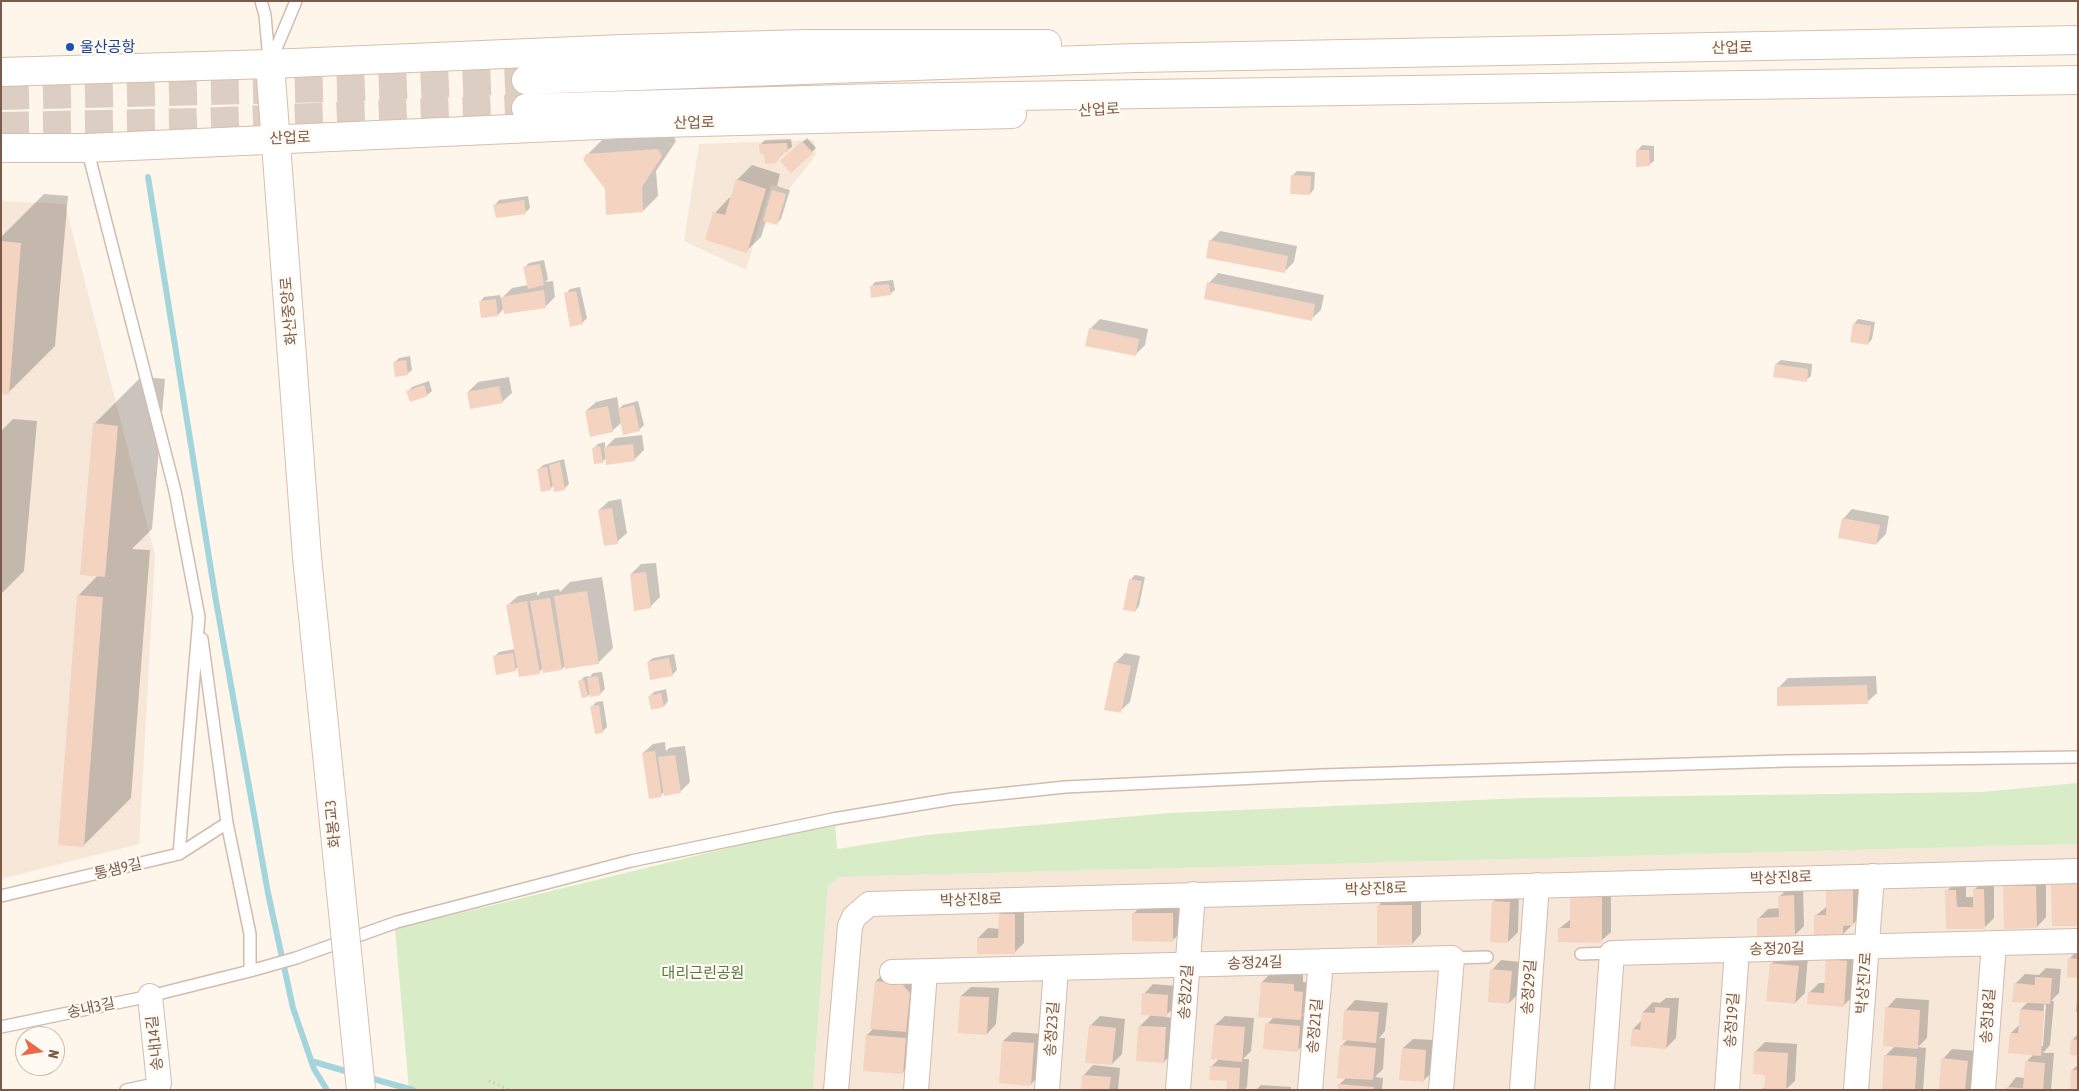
<!DOCTYPE html>
<html>
<head>
<meta charset="utf-8">
<style>
  body { margin:0 }
  #map { position:relative; width:2079px; height:1091px; overflow:hidden; background:#fef5eb; font-family:"Asap Condensed",sans-serif }
  canvas { display:block }
  .frame { position:absolute; inset:0; border:2px solid #7b5a4b; pointer-events:none }
  .north { position:absolute; left:15px; top:1026px; width:50px; height:50px; box-sizing:border-box; background:#fffaf2; border:1px solid #cabaaf; border-radius:50%; rotate:103deg; font-size:14px; font-weight:700; line-height:20px; text-align:center; color:#7b5a4b }
  .north::after { content:''; display:block; margin:auto; width:18px; height:22px; background:#ec684b; clip-path:polygon(50% 0,100% 100%,50% 72%,0 100%) }
</style>
</head>
<body>
<div id="map">
<canvas width="2079" height="1091"></canvas>
<div class="frame"></div>
<div class="north">N</div>
</div>
<script>
const g = document.querySelector('canvas').getContext('2d');
g.lineJoin = 'round';
function fill(path, color) {
  g.fillStyle = color;
  g.fill(path, 'evenodd');
}
function toPath(rows) {
  const path = new Path2D();
  for (const r of rows) {
    path.moveTo(r[0], r[1]);
    for (let i = 2; i < r.length; i += 2) path.lineTo(r[i], r[i + 1]);
  }
  return path;
}
function trace(path, color, width, dash) {
  g.strokeStyle = color;
  g.lineWidth = width;
  g.lineCap = dash ? 'butt' : 'round';
  g.setLineDash(dash || []);
  g.stroke(path);
}
function drawText(font, color, halo, rows, align = 'center') {
  g.font = font + ' "Asap Condensed","Noto Sans KR",sans-serif';
  g.lineWidth = 4.5;
  g.setLineDash([]);
  g.textBaseline = 'middle';
  g.strokeStyle = halo;
  g.fillStyle = color;
  for (const [text, x, y, turn = 0] of rows) {
    g.save();
    g.translate(x, y);
    g.rotate((+turn || 0) * Math.PI / 180);
    g.textAlign = isNaN(turn) ? turn : align;
    if (halo) g.strokeText(text, 0, 0);
    g.fillText(text, 0, 0);
    g.restore();
  }
}
fill(toPath([
  [814,140,816,155,789,189,771,185,746,270,684,241,699,144],
  [1,201,65,204,155,555,139,844,1,879],
  [2078,844,2078,1090,813,1090,828,885,838,877]
]), '#f6e7d9');
fill(toPath([
  [2078,783,2078,844,839,877,828,886,813,1090,409,1090,395,929,835,822,837,849,926,835,1169,813,1524,798,1982,792]
]), '#d8edc7');
fill(toPath([
  [673,135,676,141,656,171,658,196,643,211,606,189,587,155,602,140],
  [807,138,816,148,791,172,786,157],
  [791,139,792,147,784,152,775,162,760,145,765,140],
  [1642,145,1654,146,1654,161,1649,165,1638,150],
  [752,165,780,174,777,186,790,190,781,219,776,224,766,221,761,237,746,251,715,213,729,198,732,198,737,180],
  [1297,171,1315,172,1314,189,1310,194,1292,176],
  [44,194,68,196,55,346,8,393,1,393,1,237],
  [528,196,530,208,526,212,495,205,499,200],
  [1220,231,1297,246,1294,262,1284,272,1210,241],
  [544,260,548,279,545,282,553,281,555,297,546,306,504,308,498,315,480,302,484,297,500,295,501,299,512,288,528,285,524,268,529,263],
  [1218,273,1324,295,1321,310,1311,319,1209,283],
  [893,280,895,290,890,294,871,287,875,282],
  [580,287,587,318,582,323,566,294,570,289],
  [1100,319,1148,329,1145,345,1136,354,1090,329],
  [1858,319,1875,322,1872,339,1868,344,1854,324],
  [410,356,412,370,407,374,394,363,399,358],
  [1781,360,1812,364,1811,376,1806,380,1776,364],
  [141,377,165,379,152,529,132,549,150,550,131,798,83,846,78,596,98,575,94,424],
  [509,377,512,393,502,402,468,392,478,382],
  [429,381,432,391,427,395,408,391,412,387],
  [617,397,619,409,623,405,638,401,644,425,639,430,622,422,612,431,586,411,596,402],
  [13,419,37,421,24,571,1,594,1,431],
  [642,435,644,450,634,460,607,457,602,462,594,448,598,444,605,442,605,448,615,438],
  [564,459,569,484,564,489,554,485,550,489,538,470,543,465],
  [621,499,627,533,617,542,599,510,609,501],
  [1852,509,1889,516,1886,534,1876,544,1843,519],
  [656,563,660,597,650,607,631,574,641,564],
  [1135,575,1145,577,1139,606,1135,611,1131,579],
  [602,577,613,648,598,663,566,665,562,669,543,668,539,672,518,667,515,670,495,656,499,652,515,649,508,605,518,596,537,592,537,596,541,592,559,589,560,592,570,582],
  [1125,653,1140,656,1130,702,1120,711,1115,663],
  [674,654,677,670,672,675,648,662,653,658],
  [602,672,605,689,600,694,591,693,588,696,580,681,584,677,589,676,589,678,593,673],
  [1876,676,1877,693,1867,702,1778,688,1788,678],
  [666,689,668,701,664,706,650,696,654,692],
  [603,701,607,727,603,731,596,733,592,707,596,702],
  [665,742,666,751,669,748,685,746,690,782,680,792,664,792,661,795,643,753,653,744],
  [2046,876,2046,917,2037,927,2004,887,2014,877],
  [1862,879,1863,914,1842,935,1815,916],
  [1984,880,1994,880,1994,918,1984,928,1947,928,1947,891,1956,881,1966,881,1966,897,1974,897,1974,890],
  [1611,886,1611,932,1601,941,1560,928],
  [1803,886,1804,926,1794,936,1758,919,1768,909,1780,908,1780,896,1790,887],
  [1503,892,1519,893,1518,932,1508,942,1493,902],
  [1388,896,1421,896,1421,934,1412,944,1379,905],
  [1010,904,1024,904,1024,943,1014,953,978,938,988,928,1000,929,1000,914],
  [1143,904,1183,904,1182,931,1173,940,1133,914],
  [2078,950,2078,976,2070,958],
  [1857,951,1853,996,1843,1006,1809,993,1819,983,1826,983,1828,960],
  [1781,954,1808,956,1805,993,1795,1003,1771,964],
  [1501,960,1521,962,1519,993,1509,1003,1492,970],
  [2046,968,2061,969,2059,993,2051,1001,2054,1001,2050,1045,2043,1053,2054,1053,2051,1090,2006,1090,2016,1077,2025,1078,2026,1062,2034,1054,2011,1033,2020,1024,2021,1009,2028,1002,2015,984,2025,974,2039,975],
  [2044,1004,2046,1005,2043,1046,2041,1046],
  [886,971,919,983,916,1021,909,1028,915,1029,912,1063,902,1073,867,1035,874,1028,876,981],
  [1272,972,1303,975,1303,982,1312,983,1310,1009,1302,1016,1309,1017,1307,1041,1297,1051,1267,1024,1274,1017,1262,982],
  [1153,984,1177,986,1176,1006,1164,1017,1176,1018,1173,1052,1164,1062,1140,1026,1151,1015,1144,994],
  [971,987,999,988,996,1024,987,1034,961,996],
  [2078,989,2078,1012,2076,1012],
  [1666,998,1679,998,1676,1038,1666,1048,1633,1029,1642,1020,1643,1012,1653,1002,1660,1003],
  [1896,998,1929,1000,1927,1038,1918,1047,1926,1048,1923,1090,1883,1090,1886,1055,1895,1046,1887,1008],
  [1355,1000,1388,1003,1385,1031,1379,1038,1385,1038,1383,1069,1375,1077,1383,1078,1382,1090,1339,1090,1339,1085,1347,1077,1341,1046,1348,1039,1346,1010],
  [1100,1016,1125,1019,1122,1054,1112,1064,1090,1026],
  [1225,1016,1254,1018,1251,1051,1243,1059,1249,1059,1247,1087,1245,1090,1227,1090,1228,1080,1211,1067,1219,1059,1215,1025],
  [1013,1032,1043,1034,1040,1075,1030,1085,1003,1041],
  [2078,1034,2078,1055,2072,1040],
  [1413,1039,1435,1040,1433,1071,1423,1081,1403,1048],
  [1765,1042,1797,1044,1795,1081,1786,1089,1794,1090,1761,1090,1765,1087,1766,1074,1755,1052],
  [1952,1049,1977,1051,1974,1090,1940,1090,1943,1059],
  [1093,1065,1120,1068,1118,1090,1082,1090,1084,1075],
  [2078,1065,2078,1090,2072,1070],
  [1261,1085,1291,1087,1291,1090,1256,1090]
]), '#0003');
trace(toPath([
  [148,177,216,601,268,893,293,1008,314,1069,327,1090],
  [311,1061,352,1073],
  [366,1077,413,1090]
]), '#a3d5dc', 6);
fill(toPath([
  [802,141,813,153,791,173,780,161],
  [787,143,788,152,782,153,776,163,765,164,764,154,760,154,759,144],
  [658,149,662,156,642,187,643,212,606,215,605,189,583,160,586,154],
  [1636,150,1649,150,1650,166,1636,167],
  [1291,175,1311,176,1310,195,1290,194],
  [736,179,766,189,747,253,705,240,713,212,725,215],
  [772,190,786,194,777,225,763,221],
  [524,200,526,214,496,218,493,205],
  [1209,240,1288,256,1285,273,1206,258],
  [1,241,21,243,9,395,1,394],
  [540,264,544,285,528,289,523,267],
  [1207,282,1315,304,1312,321,1204,299],
  [889,284,891,295,871,298,870,286],
  [544,290,546,308,504,314,501,297],
  [576,291,583,324,570,327,564,293],
  [496,299,498,316,481,318,479,301],
  [1853,323,1871,326,1868,345,1850,342],
  [1089,328,1139,339,1136,356,1085,346],
  [406,360,408,375,395,377,393,362],
  [1775,364,1808,369,1807,382,1773,377],
  [424,385,428,396,410,402,406,391],
  [499,386,503,403,470,409,467,392],
  [634,405,640,431,623,435,618,409],
  [608,406,613,432,590,437,585,411],
  [93,423,118,426,105,577,80,575],
  [633,444,635,461,606,465,604,447],
  [600,446,603,463,594,464,592,448],
  [560,462,565,490,554,492,549,465],
  [547,467,551,490,541,492,537,469],
  [612,508,618,544,604,546,598,510],
  [1842,518,1880,525,1876,545,1838,538],
  [646,572,651,608,634,611,630,574],
  [1129,579,1142,581,1135,612,1123,610],
  [587,591,599,664,565,669,554,596],
  [77,595,103,597,84,847,58,845],
  [550,598,562,670,543,673,530,601],
  [527,601,540,674,519,677,506,605],
  [513,653,516,671,496,675,493,656],
  [669,658,673,676,650,680,647,662],
  [1114,662,1131,666,1121,713,1104,710],
  [598,676,601,695,590,697,587,678],
  [584,679,588,697,582,698,578,681],
  [1867,685,1868,704,1777,706,1777,687],
  [661,693,664,707,651,710,648,696],
  [599,705,603,733,595,734,590,706],
  [655,751,662,797,649,799,642,753],
  [675,755,681,793,664,796,658,757],
  [2078,883,2078,926,2052,926,2051,884],
  [2003,886,2036,886,2037,928,2004,929],
  [1853,888,1853,925,1843,926,1843,936,1814,936,1814,915,1826,915,1826,889],
  [1973,889,1984,889,1985,929,1946,929,1945,890,1956,890,1957,907,1973,907],
  [1570,895,1602,896,1602,943,1558,942,1558,928,1570,928],
  [1794,895,1795,937,1757,938,1757,918,1779,917,1778,896],
  [1492,901,1510,902,1508,943,1490,942],
  [1377,905,1412,905,1412,945,1377,945],
  [1132,913,1173,913,1173,942,1132,941],
  [999,914,1015,914,1015,954,977,954,977,938,998,938],
  [2068,958,2078,959,2078,978,2067,977],
  [1826,959,1847,961,1844,1007,1807,1004,1808,992,1824,993],
  [1770,963,1799,966,1795,1004,1766,1001],
  [1490,969,1512,971,1509,1004,1488,1002],
  [2035,977,2052,978,2050,1004,2012,1002,2014,983,2035,985],
  [875,981,901,983,910,993,906,1032,870,1029],
  [1261,982,1294,984,1294,991,1303,992,1301,1020,1258,1017],
  [1142,993,1168,995,1167,1017,1141,1015],
  [960,996,989,997,987,1035,958,1033],
  [1655,1007,1670,1008,1666,1049,1630,1046,1632,1029,1640,1030,1642,1012,1655,1013],
  [1885,1007,1920,1010,1918,1049,1883,1046],
  [2020,1009,2044,1011,2041,1056,2008,1053,2010,1033,2018,1033],
  [1344,1010,1379,1012,1376,1043,1342,1040],
  [1265,1023,1300,1026,1298,1052,1263,1049],
  [1089,1025,1116,1028,1112,1065,1085,1063],
  [1214,1025,1245,1027,1242,1062,1211,1059],
  [1138,1026,1166,1027,1164,1063,1136,1061],
  [866,1035,906,1038,903,1074,863,1071],
  [2071,1039,2078,1040,2078,1056,2070,1055],
  [1002,1041,1034,1043,1031,1086,999,1083],
  [1340,1045,1376,1048,1373,1080,1337,1078],
  [1402,1048,1426,1050,1424,1082,1399,1080],
  [1754,1051,1788,1053,1786,1090,1764,1090,1765,1075,1753,1074],
  [1884,1055,1917,1057,1915,1090,1882,1090],
  [1941,1058,1968,1061,1965,1090,1939,1090],
  [2025,1061,2045,1063,2043,1090,2005,1090,2005,1087,2023,1088],
  [1210,1066,1240,1068,1239,1090,1226,1090,1227,1081,1209,1080],
  [2071,1070,2078,1070,2078,1090,2070,1090],
  [1082,1075,1111,1077,1109,1090,1081,1090],
  [1338,1084,1374,1087,1373,1090,1338,1090]
]), '#f5d3c1');
trace(toPath([
  [1,96,338,88,526,80],
  [1,126,196,122,526,108]
]), '#ddcec3', 28, [28, 14]);
const service = toPath([
  [261,1,265,15,269,60],
  [270,63,296,1],
  [87,148,175,491,199,617,179,854],
  [1,896,179,854,227,823],
  [1581,954,1612,953],
  [1452,958,1487,957],
  [250,971,296,958,397,922,631,861,833,819,952,799,1065,787,1322,775,1786,761,2078,757],
  [1,1027,150,996,250,971,250,934,227,823,202,639],
  [126,1090,159,1083]
]);
const minor = toPath([
  [892,972,1452,958,1441,1090],
  [150,996,159,1083,157,1090],
  [836,1090,850,926,854,917,869,904,2078,871],
  [916,1090,925,972],
  [1047,1090,1056,969],
  [1178,1090,1193,894],
  [1310,1090,1321,961],
  [1522,1090,1537,885],
  [1602,1090,1612,953,2078,941],
  [1727,1090,1737,950],
  [1856,1090,1872,876],
  [1983,1090,1994,943]
]);
const secondary = toPath([
  [270,64,307,557],
  [1,72,270,64,623,49,806,44,1047,44],
  [526,80,1136,58,2078,40],
  [526,108,879,98,2078,80],
  [1,148,87,148,622,124,1012,114]
]);
trace(service, '#d2bcaf', 14);
trace(minor, '#d2bcaf', 26);
trace(secondary, '#d7bfae', 30);
trace(toPath([
  [489,1081,510,1090]
]), '#dbb6a3', 3, [1, 4]);
trace(service, '#fff', 11);
trace(minor, '#fff', 24);
trace(secondary, '#fff', 28);
const secondaryBridge = toPath([
  [307,557,361,1090]
]);
trace(secondaryBridge, '#d7bfae', 30, []);
trace(secondaryBridge, '#fff', 28);
for (const [x, y, r, color] of [
  [70,47,5,"#1a4fb4"]
]) {
  const dot = new Path2D();
  dot.arc(x, y, r, 0, 2 * Math.PI);
  g.fillStyle = color;
  g.fill(dot);
  trace(dot, '#fffaf2', 2);
}
drawText('15px', '#164399', '#fffaf2', [
  ["울산공항",80,47]
], 'left');
drawText('15px', '#7b5a4b', '#fffaf2', [
  ["산업로",1732,48,-1],
  ["산업로",1099,110,-3],
  ["산업로",694,123,-1],
  ["산업로",290,138,-2],
  ["화산중앙로",289,311,-95],
  ["화봉교3",333,824,-96],
  ["통샘9길",118,869,-13],
  ["박상진8로",1781,878,-2],
  ["박상진8로",1376,889,-2],
  ["박상진8로",971,900,-2],
  ["송정20길",1777,949,-1],
  ["송정24길",1255,963,-2],
  ["박상진7로",1864,983,-86],
  ["송정29길",1529,987,-86],
  ["송정22길",1186,992,-86],
  ["송내3길",91,1008,-12],
  ["송정18길",1988,1016,-86],
  ["송정19길",1732,1020,-86],
  ["송정21길",1315,1026,-85],
  ["송정23길",1052,1029,-86],
  ["송내14길",155,1043,-96]
]);
drawText('15px', '#547b40', '#fffaf2', [
  ["대리근린공원",703,973]
]);
</script>
</body>
</html>
